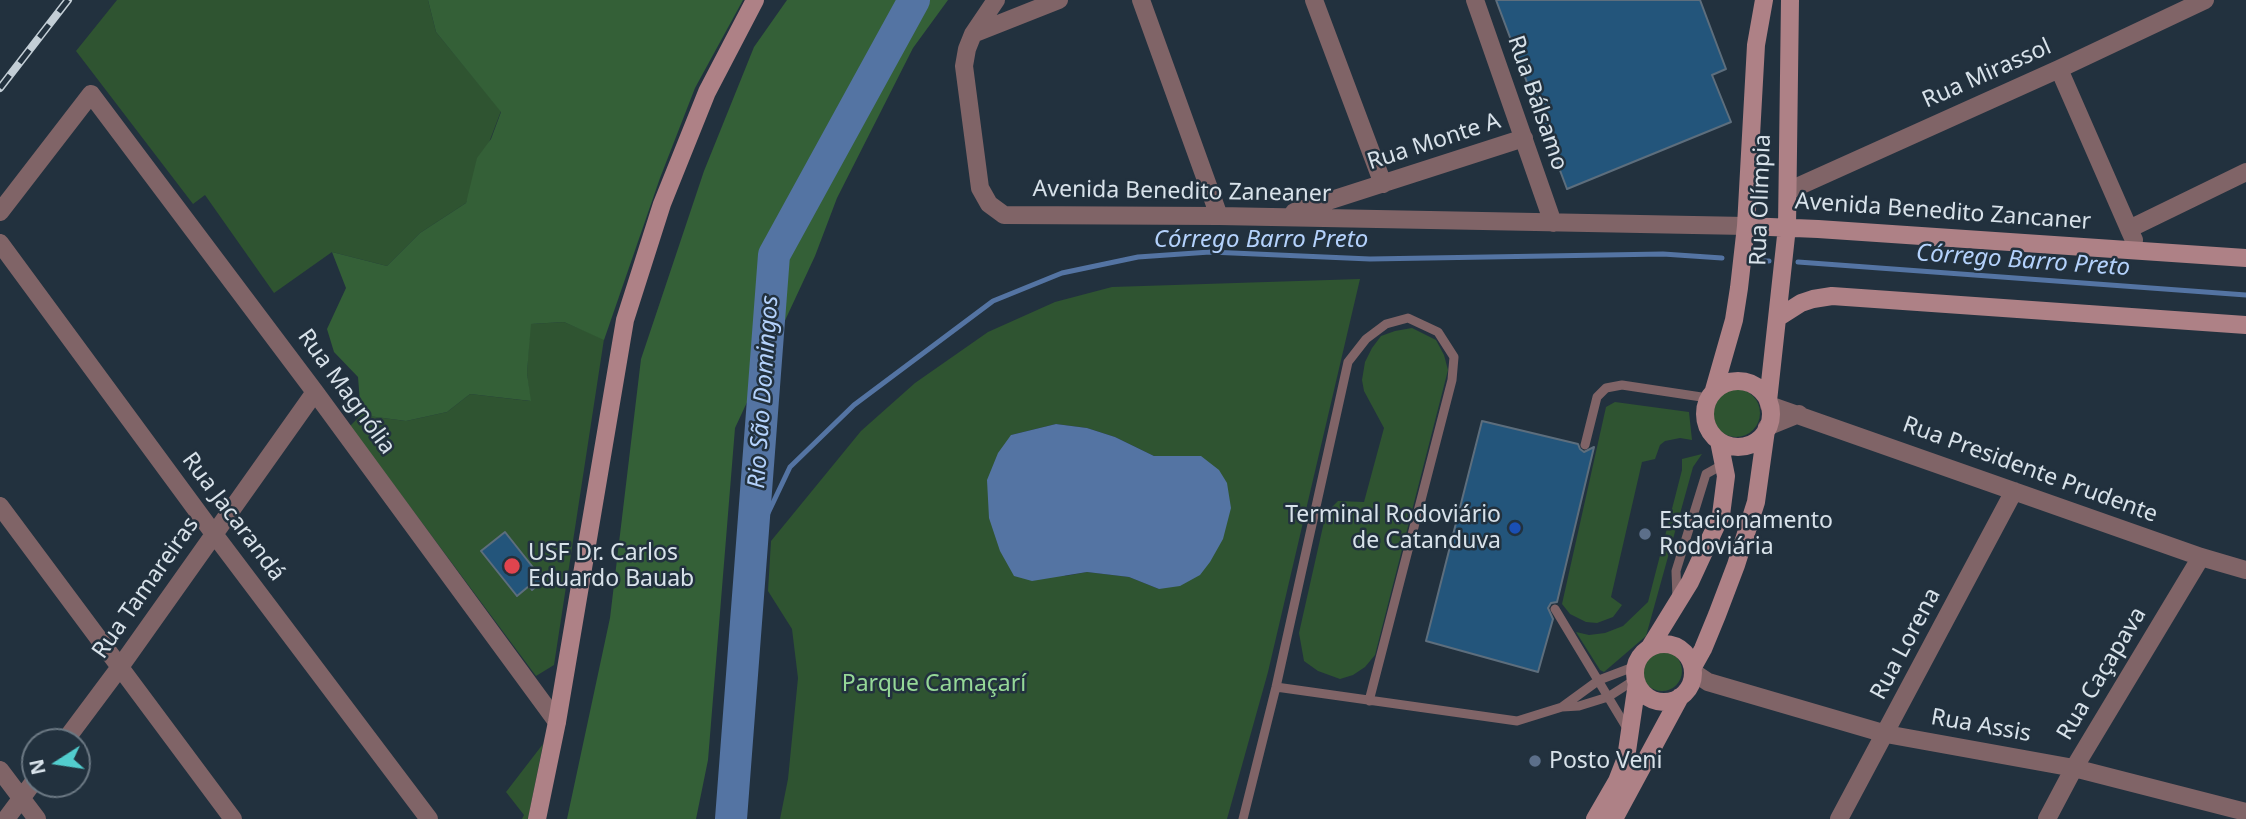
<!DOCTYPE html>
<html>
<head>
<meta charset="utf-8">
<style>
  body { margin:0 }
  #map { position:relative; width:2246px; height:819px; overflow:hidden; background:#22313e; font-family:"Noto Sans",sans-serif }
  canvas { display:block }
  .north { position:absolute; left:21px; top:728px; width:70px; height:70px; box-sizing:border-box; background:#22313e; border:2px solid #6b7883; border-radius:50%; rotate:258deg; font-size:19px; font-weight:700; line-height:28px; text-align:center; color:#d8e2ea }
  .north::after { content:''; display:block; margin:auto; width:24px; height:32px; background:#52cdce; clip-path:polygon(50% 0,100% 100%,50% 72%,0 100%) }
</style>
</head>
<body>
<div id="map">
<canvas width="2246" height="819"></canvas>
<div class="north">N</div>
</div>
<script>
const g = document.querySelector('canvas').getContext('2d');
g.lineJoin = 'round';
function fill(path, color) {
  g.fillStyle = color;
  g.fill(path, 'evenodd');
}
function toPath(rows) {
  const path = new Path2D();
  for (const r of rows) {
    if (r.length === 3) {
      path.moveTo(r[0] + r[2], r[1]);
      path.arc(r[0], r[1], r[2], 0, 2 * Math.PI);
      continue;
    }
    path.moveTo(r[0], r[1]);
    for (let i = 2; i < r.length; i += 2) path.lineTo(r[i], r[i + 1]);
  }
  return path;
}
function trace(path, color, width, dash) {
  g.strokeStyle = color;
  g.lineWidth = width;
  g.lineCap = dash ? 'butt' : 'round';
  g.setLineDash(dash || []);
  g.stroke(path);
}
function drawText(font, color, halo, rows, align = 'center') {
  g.font = font + ' "Noto Sans",sans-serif';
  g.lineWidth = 5;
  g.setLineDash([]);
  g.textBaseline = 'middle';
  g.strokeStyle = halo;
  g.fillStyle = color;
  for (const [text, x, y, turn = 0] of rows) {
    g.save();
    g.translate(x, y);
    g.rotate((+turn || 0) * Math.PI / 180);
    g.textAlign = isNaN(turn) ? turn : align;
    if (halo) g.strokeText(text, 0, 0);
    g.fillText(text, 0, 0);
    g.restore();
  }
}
fill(toPath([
  [117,0,428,0,436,32,501,111,466,203,420,233,387,266,332,252,274,293,205,195,193,204,76,51],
  [1360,279,1268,672,1227,819,780,819,788,779,798,678,792,629,768,591,771,541,861,431,915,383,988,332,1055,302,1112,287],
  [1056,424,1087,428,1115,437,1154,456,1201,456,1159,589,1129,577,1087,572,1065,576,1011,435],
  [564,322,604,339,554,665,536,676,350,426,361,415,406,421,447,412,470,394,530,401,527,373,530,324],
  [1412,328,1436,340,1444,355,1448,370,1375,655,1365,667,1353,675,1340,679,1318,671,1304,661,1299,633,1326,513,1338,501,1364,502,1384,428,1364,391,1362,380,1365,362,1372,348,1381,336,1395,331],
  [1736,413,24],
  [1615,402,1689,412,1692,440,1680,438,1665,441,1660,445,1655,459,1642,462,1611,597,1622,605,1613,617,1597,623,1586,622,1570,614,1562,604,1606,407],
  [1702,454,1693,467,1646,636,1604,672,1600,670,1576,632,1589,635,1605,633,1623,626,1648,602,1682,470,1682,459],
  [1662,671,20],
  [543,744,528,819,522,819,524,815,506,792]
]), '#2f5431');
fill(toPath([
  [428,0,743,0,695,88,660,178,604,340,564,322,531,324,527,373,531,401,470,394,447,412,406,421,361,415,358,377,334,352,327,329,346,288,332,252,387,266,420,233,466,203,477,158,491,139,501,112,436,32],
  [787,0,948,0,913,48,837,198,815,256,735,428,708,760,696,819,567,819,610,618,641,359,704,171,754,47]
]), '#346037');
fill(toPath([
  [1056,424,1087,428,1115,437,1154,456,1201,456,1219,470,1227,483,1231,508,1223,539,1210,562,1200,575,1180,586,1159,589,1129,577,1087,572,1032,581,1014,576,1000,551,989,518,987,480,998,453,1011,435]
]), '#5474a3');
trace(toPath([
  [1758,261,1769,261],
  [1798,262,2246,295],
  [751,549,790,467,854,405,993,301,1062,273,1138,257,1210,252,1370,259,1663,254,1722,258]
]), '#5474a3', 5);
trace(toPath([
  [731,819,774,255,914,0]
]), '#5474a3', 32);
const building = toPath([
  [1496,0,1700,0,1726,69,1712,75,1731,122,1567,189,1496,0],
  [1482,421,1578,444,1580,449,1584,452,1594,447,1557,602,1551,603,1548,608,1553,619,1538,672,1426,641,1482,421],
  [505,532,543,580,532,590,529,586,517,596,481,551,505,532]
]);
fill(building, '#23557b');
trace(building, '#5d6e7d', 2);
trace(toPath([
  [1585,445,1597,397,1606,388,1622,385,1708,398],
  [1677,598,1676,571,1706,474,1724,464],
  [1555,609,1628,730],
  [1276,687,1517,721,1562,707,1579,706,1608,697,1636,679],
  [1562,707,1599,680,1636,666],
  [1243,819,1276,687,1348,362,1366,339,1386,324,1408,318,1438,332,1454,357,1452,380,1369,701]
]), '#806467', 9);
trace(toPath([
  [996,0,973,34,967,49,964,66,980,188,989,204,1004,215,1219,216,1746,226],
  [1141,0,1219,216],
  [1314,0,1383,184],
  [1475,0,1553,223],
  [973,34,1059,0],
  [2059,69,2129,229],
  [1788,191,2059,69,2205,0],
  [0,212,91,94,315,392,557,722],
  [1294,212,1524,138],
  [2134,240,2129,229,2246,172],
  [0,243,214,534,429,819],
  [1769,405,2201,557,2246,570],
  [1767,427,1799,414],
  [0,506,233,819],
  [1693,672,1708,682,1886,734,2074,768,2246,812],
  [64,742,120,667,315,392],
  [0,770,37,819],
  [6,819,35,780],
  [1839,819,2014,491],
  [2047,819,2074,768,2201,557]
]), '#806467', 18);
trace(toPath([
  [1746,226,1818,229,2246,258],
  [1779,317,1801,303,1813,299,1832,296,2246,325],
  [1738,414,33],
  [1714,390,1734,320,1739,288,1746,226,1756,45,1764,0],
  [1768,401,1787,227,1790,0],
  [1664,673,29],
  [1650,647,1690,582,1721,515,1726,476,1719,441],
  [1693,667,1703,649,1717,615,1736,565,1756,502,1766,430],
  [537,819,557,722,625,320,662,204,707,92,755,0],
  [1595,819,1617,781,1626,758,1637,683],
  [1614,819,1680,697]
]), '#ae8186', 18);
const rail = toPath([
  [0,88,68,0]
]);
trace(rail, '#c3ced6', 8);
trace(rail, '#22313e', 5, [16]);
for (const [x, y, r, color] of [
  [1515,528,7,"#1a4fb4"],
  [1645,534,7,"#5c6f8a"],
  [512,566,9,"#e0444e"],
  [1535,761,7,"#5c6f8a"]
]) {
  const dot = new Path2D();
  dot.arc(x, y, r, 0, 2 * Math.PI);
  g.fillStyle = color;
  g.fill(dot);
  trace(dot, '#22313e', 2.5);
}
drawText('23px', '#d8e2ea', '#22313e', [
  ["Rua Mirassol",1987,74,-24],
  ["Rua Bálsamo",1537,103,71],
  ["Rua Monte A",1434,142,-18],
  ["Avenida Benedito Zaneaner",1182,192,1],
  ["Rua Olímpia",1761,200,-88],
  ["Avenida Benedito Zancaner",1943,212,4],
  ["Rua Magnólia",346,392,54],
  ["Rua Presidente Prudente",2030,470,20],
  ["Rua Jacarandá",233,517,53],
  ["Rua Tamareiras",146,588,-55],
  ["Rua Lorena",1906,644,-62],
  ["Rua Caçapava",2102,674,-59],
  ["Rua Assis",1981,726,10]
]);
drawText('23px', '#d8e2ea', '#22313e', [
  ["Terminal Rodoviário",1501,515,"right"],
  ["de Catanduva",1501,541,"right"],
  ["Estacionamento",1659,521],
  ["Rodoviária",1659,547],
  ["USF Dr. Carlos",528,553],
  ["Eduardo Bauab",528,579],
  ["Posto Veni",1549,761]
], 'left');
drawText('23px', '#95d897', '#22313e', [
  ["Parque Camaçarí",934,684]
]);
drawText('italic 24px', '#b4d2fc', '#22313e', [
  ["Córrego Barro Preto",1261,240],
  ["Córrego Barro Preto",2023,261,4],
  ["Rio São Domingos",764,392,-86]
]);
</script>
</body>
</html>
